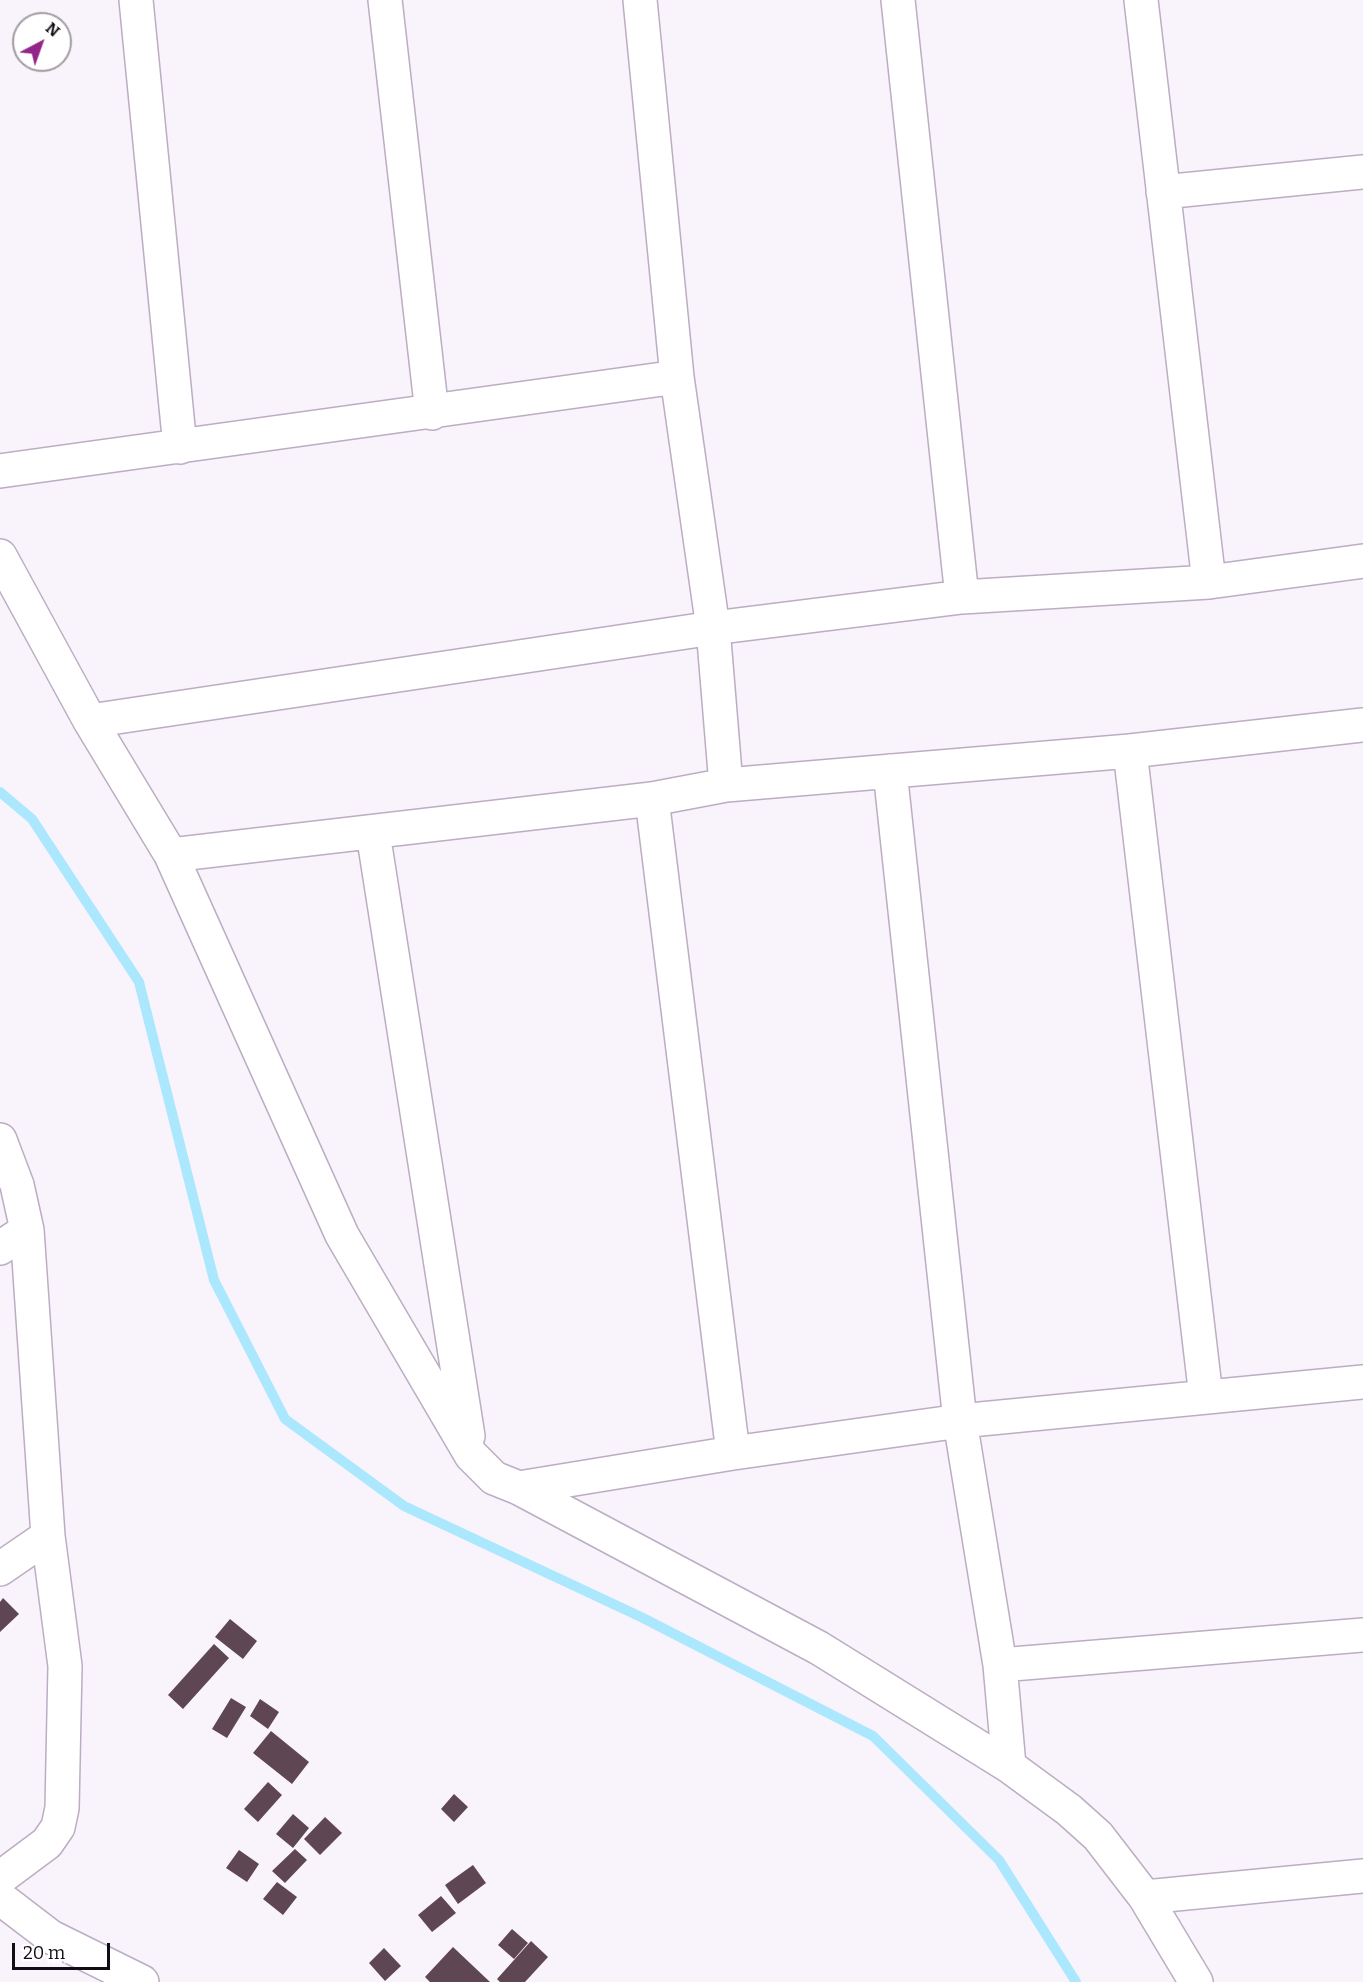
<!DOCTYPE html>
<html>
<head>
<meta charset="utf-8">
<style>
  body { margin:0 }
  #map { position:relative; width:1363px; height:1982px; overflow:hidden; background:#f9f3fc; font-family:Bitter,serif }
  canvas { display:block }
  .north { position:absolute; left:12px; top:12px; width:60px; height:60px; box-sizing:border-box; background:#fff; border:2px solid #a09ea1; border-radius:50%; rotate:41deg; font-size:16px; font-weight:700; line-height:24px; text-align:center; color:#120d15 }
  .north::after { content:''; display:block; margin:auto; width:21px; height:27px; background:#932688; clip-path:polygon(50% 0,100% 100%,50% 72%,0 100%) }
  .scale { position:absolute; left:12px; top:1943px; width:98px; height:27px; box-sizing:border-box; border:3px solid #120d15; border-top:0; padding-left:8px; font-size:18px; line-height:21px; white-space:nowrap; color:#120d15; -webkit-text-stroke:4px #fff; paint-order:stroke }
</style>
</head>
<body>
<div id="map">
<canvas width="1363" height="1982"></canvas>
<div class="north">N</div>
<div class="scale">20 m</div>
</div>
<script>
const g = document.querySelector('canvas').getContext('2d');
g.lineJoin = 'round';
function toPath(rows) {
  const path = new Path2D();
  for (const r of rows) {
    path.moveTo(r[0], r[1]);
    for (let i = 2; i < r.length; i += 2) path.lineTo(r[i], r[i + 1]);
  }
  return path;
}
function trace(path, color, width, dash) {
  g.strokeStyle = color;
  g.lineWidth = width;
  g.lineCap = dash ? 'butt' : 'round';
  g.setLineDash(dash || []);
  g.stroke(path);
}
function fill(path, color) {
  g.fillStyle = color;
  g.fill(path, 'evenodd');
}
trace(toPath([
  [0,792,32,819,139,982,214,1280,285,1419,404,1506,641,1617,873,1736,999,1860,1076,1982]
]), '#abe8fe', 10);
fill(toPath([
  [3,1598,19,1614,0,1632,0,1602],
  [230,1619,257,1641,243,1659,215,1637],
  [214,1644,229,1658,183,1709,168,1695],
  [231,1698,246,1707,227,1738,212,1729],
  [260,1699,279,1712,268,1729,250,1716],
  [271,1731,309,1762,292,1784,253,1753],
  [268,1782,282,1795,258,1822,244,1809],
  [454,1794,468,1807,454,1822,441,1809],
  [293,1814,309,1828,293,1848,276,1834],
  [325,1817,342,1833,320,1855,304,1839],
  [295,1849,307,1860,285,1883,272,1871],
  [239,1850,259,1864,247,1882,226,1868],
  [473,1865,486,1883,458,1904,445,1885],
  [277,1882,297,1897,283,1915,263,1899],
  [441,1896,456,1913,432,1932,418,1915],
  [512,1929,528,1943,514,1959,498,1945],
  [531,1941,548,1957,525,1982,500,1982,497,1979],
  [453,1947,490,1982,430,1982,425,1977],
  [384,1948,401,1966,385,1981,369,1963]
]), '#5e4752');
const minor = toPath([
  [136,0,180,447],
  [385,0,432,413],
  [640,0,677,377,713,628,726,785],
  [898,0,962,597],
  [1141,0,1209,582],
  [1163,192,1363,172],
  [0,471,677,377],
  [0,556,90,721,171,855,652,799,726,785,1130,751,1363,725],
  [90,721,713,628,962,597,1209,582,1363,561],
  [1130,751,1206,1397],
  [890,771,960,1421,1000,1665,1363,1635],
  [652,799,733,1453],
  [373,833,468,1436],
  [171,855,342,1235,471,1455,494,1478,519,1488,819,1648,1009,1766],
  [0,1140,17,1185,27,1230,48,1536,65,1666,62,1808,58,1827,47,1843,0,1878],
  [0,1248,27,1230],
  [519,1488,733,1453,960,1421,1363,1382],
  [0,1569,48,1536],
  [1000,1665,1009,1766,1069,1810,1098,1836,1145,1897,1196,1982],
  [1145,1897,1363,1876],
  [0,1898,51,1937,142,1982]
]);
trace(minor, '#bcadc3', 36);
trace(minor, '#fff', 33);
</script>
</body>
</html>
